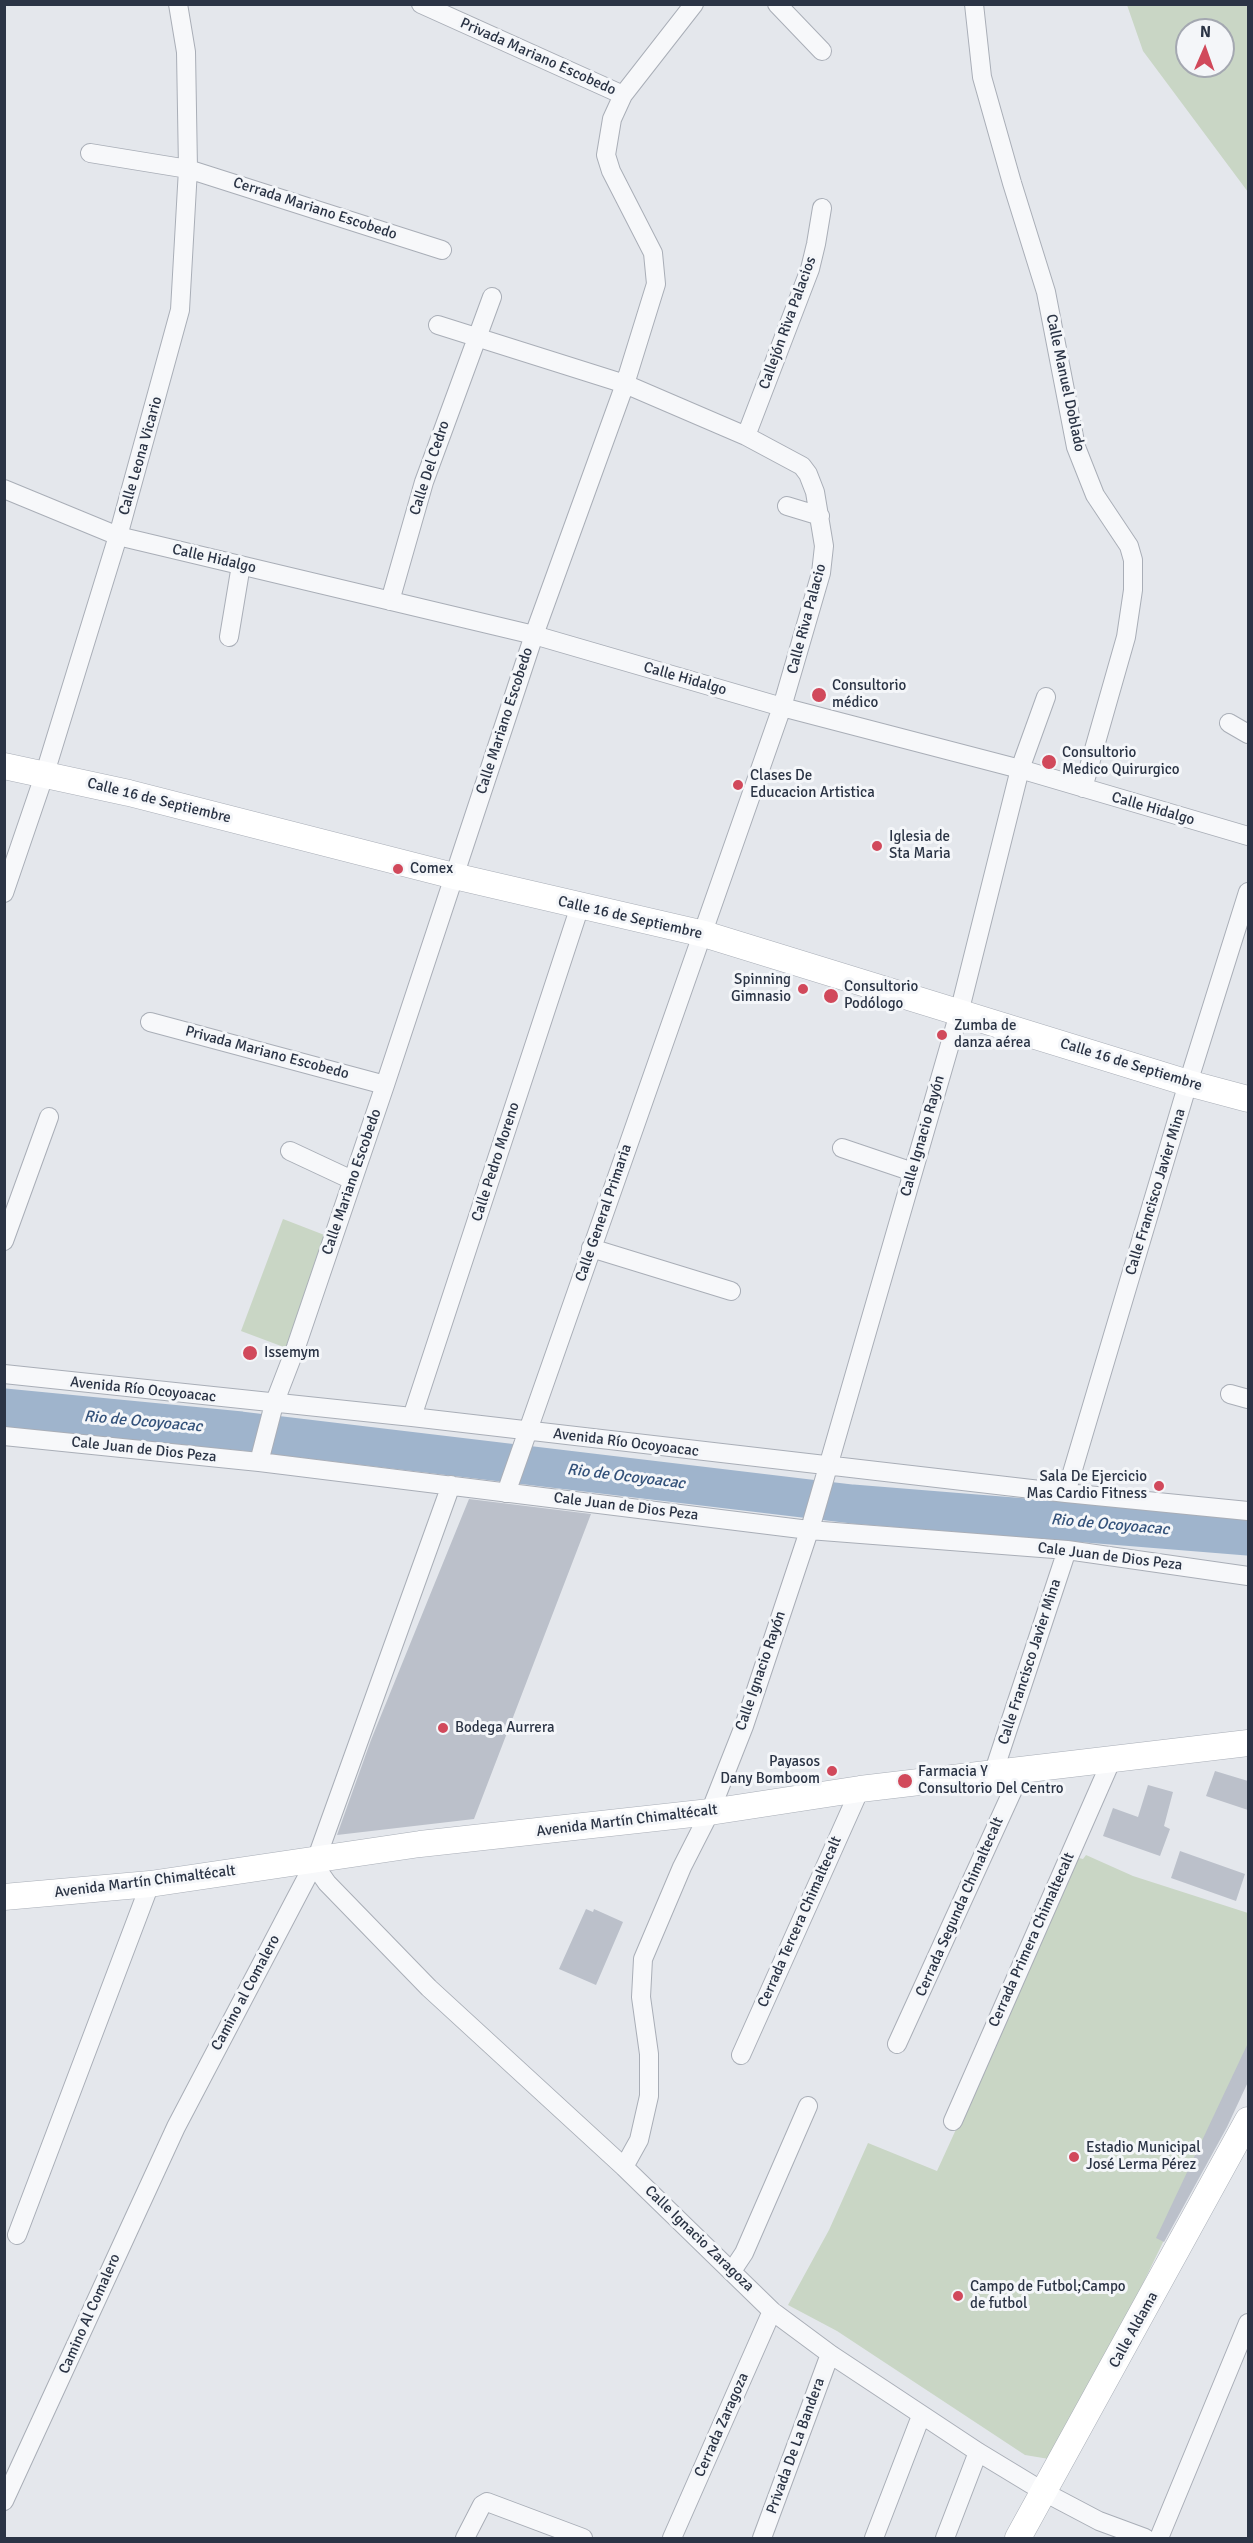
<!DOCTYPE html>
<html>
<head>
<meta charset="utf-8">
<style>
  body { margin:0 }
  #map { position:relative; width:1253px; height:2543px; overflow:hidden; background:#e4e7ec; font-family:Signika,sans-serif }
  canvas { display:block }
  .frame { position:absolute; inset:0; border:6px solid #2b3445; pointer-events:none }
  .north { position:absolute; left:1175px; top:18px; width:60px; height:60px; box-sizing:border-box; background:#f4f6f9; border:2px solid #a4a8b1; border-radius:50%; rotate:2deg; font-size:16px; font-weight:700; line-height:24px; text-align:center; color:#2b3445 }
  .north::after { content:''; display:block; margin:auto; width:21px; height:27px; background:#d1495b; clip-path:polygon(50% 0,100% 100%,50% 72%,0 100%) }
</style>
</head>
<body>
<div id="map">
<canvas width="1253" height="2543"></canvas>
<div class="frame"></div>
<div class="north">N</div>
</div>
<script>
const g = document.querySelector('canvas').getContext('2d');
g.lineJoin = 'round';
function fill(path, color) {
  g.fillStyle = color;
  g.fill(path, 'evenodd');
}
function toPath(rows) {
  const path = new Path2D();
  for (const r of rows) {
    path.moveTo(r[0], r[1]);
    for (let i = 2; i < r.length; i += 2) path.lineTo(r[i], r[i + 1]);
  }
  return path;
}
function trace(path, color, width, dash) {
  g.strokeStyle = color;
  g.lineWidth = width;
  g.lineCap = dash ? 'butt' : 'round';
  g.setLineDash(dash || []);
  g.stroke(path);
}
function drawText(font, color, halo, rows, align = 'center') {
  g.font = font + ' Signika,sans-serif';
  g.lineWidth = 6;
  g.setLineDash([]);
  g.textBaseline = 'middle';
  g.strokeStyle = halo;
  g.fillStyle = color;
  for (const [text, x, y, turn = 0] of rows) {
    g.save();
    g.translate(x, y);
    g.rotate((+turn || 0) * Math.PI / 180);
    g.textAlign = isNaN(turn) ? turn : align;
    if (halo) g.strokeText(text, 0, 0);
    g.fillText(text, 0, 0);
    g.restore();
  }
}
fill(toPath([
  [1127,5,1248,5,1248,192,1143,51],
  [1187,30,1223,30,1223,66,1187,66],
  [283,1219,327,1236,289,1349,241,1331],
  [1086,1855,1133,1876,1248,1913,1248,2067,1132,2306,1049,2459,1025,2455,837,2331,788,2305,829,2230,868,2143,937,2171,1026,1976,1075,1857,1083,1859]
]), '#c9d6c5');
trace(toPath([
  [4,1408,241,1431,852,1504,1248,1536]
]), '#9fb4cc', 39);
fill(toPath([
  [469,1499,591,1514,474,1819,337,1835,371,1740],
  [1215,1771,1248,1781,1248,1810,1206,1796],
  [1148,1785,1173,1792,1164,1826,1170,1829,1160,1856,1103,1836,1113,1808,1138,1817],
  [1180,1851,1245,1874,1236,1901,1171,1878],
  [586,1909,593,1912,594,1909,623,1922,596,1985,559,1969],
  [1248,2043,1248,2082,1227,2127,1164,2242,1156,2238]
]), '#bbc0ca');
const street = toPath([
  [421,4,623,95],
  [777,4,822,51],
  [974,4,982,77,1012,183,1046,292,1076,447,1095,495,1129,546,1133,560,1133,590,1126,637,1083,788],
  [90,153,188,169,442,250],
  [438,325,625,384,746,436,802,466,808,474,815,492,824,546,821,573,782,707,506,1493],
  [746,436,810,269,816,244,822,208],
  [4,489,118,536,534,635,782,707,1020,769,1248,836],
  [787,506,820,516],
  [390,601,424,482,492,297],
  [229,637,241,565],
  [1229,723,1248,734],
  [4,893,45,773,118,536,180,310,188,169,186,52,178,4],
  [150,1022,385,1085],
  [842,1148,913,1172],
  [290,1151,352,1180],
  [4,1241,49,1117],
  [591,1248,731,1291],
  [4,1374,412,1417,1066,1493,1248,1511],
  [1230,1394,1248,1399],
  [412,1417,580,906],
  [4,1436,259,1462,809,1530,1067,1550,1248,1576],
  [259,1462,274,1404,296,1347,385,1085,534,635,625,384,656,284,653,253,611,171,606,155,612,119,623,95,694,4],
  [1066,1493,1188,1083,1248,892],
  [993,1774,1067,1550],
  [316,1860,320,1873,327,1883,429,1988,624,2167,772,2311,830,2354,978,2452,1044,2492,1099,2521,1145,2538],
  [897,2044,1022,1770],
  [741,2055,860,1789],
  [953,2121,1112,1759],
  [624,2167,639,2140,649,2096,649,2054,641,1997,643,1959,682,1867,710,1812,744,1726,812,1522,959,1013,1020,769,1046,697],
  [17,2235,150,1884],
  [732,2271,744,2253,808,2106],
  [4,2501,176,2127,316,1860,451,1485],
  [465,2538,482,2505,487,2502,583,2538],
  [672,2538,772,2311],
  [762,2538,830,2354],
  [874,2538,921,2416],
  [945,2538,978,2452],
  [1159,2538,1248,2323]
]);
const secondary = toPath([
  [4,766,129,793,454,876,704,934,1188,1083,1248,1099],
  [4,1897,150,1884,420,1844,710,1812,860,1789,1248,1743],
  [1018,2538,1248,2120]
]);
trace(street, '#a9aeb7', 20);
trace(secondary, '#a9aeb7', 27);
trace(street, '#f7f8fa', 18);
trace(secondary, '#fff', 26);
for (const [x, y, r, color] of [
  [819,695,8,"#d1495b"],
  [1049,762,8,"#d1495b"],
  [738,785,6,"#d1495b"],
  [877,846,6,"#d1495b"],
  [398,869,6,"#d1495b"],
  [803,989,6,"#d1495b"],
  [831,996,8,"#d1495b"],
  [942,1035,6,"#d1495b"],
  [250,1353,8,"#d1495b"],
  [1159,1486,6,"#d1495b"],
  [443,1728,6,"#d1495b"],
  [832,1771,6,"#d1495b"],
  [905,1781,8,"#d1495b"],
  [1074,2157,6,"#d1495b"],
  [958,2296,6,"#d1495b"]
]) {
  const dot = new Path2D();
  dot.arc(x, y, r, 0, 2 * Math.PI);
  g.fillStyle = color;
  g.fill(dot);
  trace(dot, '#f4f6f9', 2);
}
drawText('15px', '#2b3445', '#f4f6f9', [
  ["Privada Mariano Escobedo",538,57,24],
  ["Cerrada Mariano Escobedo",315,209,18],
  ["Callejón Riva Palacios",788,323,-70],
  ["Calle Manuel Doblado",1065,383,78],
  ["Calle Leona Vicario",141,456,-74],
  ["Calle Del Cedro",430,468,-72],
  ["Calle Hidalgo",214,559,13],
  ["Calle Riva Palacio",807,619,-75],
  ["Calle Hidalgo",685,679,16],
  ["Calle Mariano Escobedo",505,721,-72],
  ["Calle 16 de Septiembre",159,801,14],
  ["Calle Hidalgo",1153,809,16],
  ["Calle 16 de Septiembre",630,918,13],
  ["Privada Mariano Escobedo",267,1053,15],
  ["Calle 16 de Septiembre",1131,1065,17],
  ["Calle Ignacio Rayón",923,1136,-74],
  ["Calle Pedro Moreno",496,1162,-72],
  ["Calle Mariano Escobedo",352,1182,-71],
  ["Calle Francisco Javier Mina",1156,1192,-73],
  ["Calle General Primaria",604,1213,-71],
  ["Avenida Río Ocoyoacac",143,1390,6],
  ["Avenida Río Ocoyoacac",626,1443,7],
  ["Cale Juan de Dios Peza",144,1450,6],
  ["Cale Juan de Dios Peza",626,1507,7],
  ["Cale Juan de Dios Peza",1110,1557,7],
  ["Calle Francisco Javier Mina",1030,1662,-72],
  ["Calle Ignacio Rayón",761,1671,-71],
  ["Avenida Martín Chimaltécalt",627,1821,-7],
  ["Avenida Martín Chimaltécalt",145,1882,-7],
  ["Cerrada Segunda Chimaltecalt",960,1907,-66],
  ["Cerrada Tercera Chimaltecalt",800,1922,-66],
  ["Cerrada Primera Chimaltecalt",1032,1940,-66],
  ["Camino al Comalero",246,1993,-62],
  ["Calle Ignacio Zaragoza",699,2239,44],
  ["Camino Al Comalero",90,2314,-66],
  ["Calle Aldama",1134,2330,-61],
  ["Cerrada Zaragoza",722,2425,-66],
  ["Privada De La Bandera",796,2446,-70]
]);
drawText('15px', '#2b3445', '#f4f6f9', [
  ["Consultorio",832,686],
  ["médico",832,703],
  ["Consultorio",1062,753],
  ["Medico Quirurgico",1062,770],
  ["Clases De",750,776],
  ["Educacion Artistica",750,793],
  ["Iglesia de",889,837],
  ["Sta Maria",889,854],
  ["Comex",410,869],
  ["Spinning",791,980,"right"],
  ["Gimnasio",791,997,"right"],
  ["Consultorio",844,987],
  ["Podólogo",844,1004],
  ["Zumba de",954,1026],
  ["danza aérea",954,1043],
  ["Issemym",264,1353],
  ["Sala De Ejercicio",1147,1477,"right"],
  ["Mas Cardio Fitness",1147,1494,"right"],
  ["Bodega Aurrera",455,1728],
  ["Payasos",820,1762,"right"],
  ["Dany Bomboom",820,1779,"right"],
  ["Farmacia Y",918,1772],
  ["Consultorio Del Centro",918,1789],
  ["Estadio Municipal",1086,2148],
  ["José Lerma Pérez",1086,2165],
  ["Campo de Futbol;Campo",970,2287],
  ["de futbol",970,2304]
], 'left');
drawText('italic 16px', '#34527a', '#f4f6f9', [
  ["Rio de Ocoyoacac",143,1422,5],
  ["Rio de Ocoyoacac",626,1477,7],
  ["Rio de Ocoyoacac",1110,1525,5]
]);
</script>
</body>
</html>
